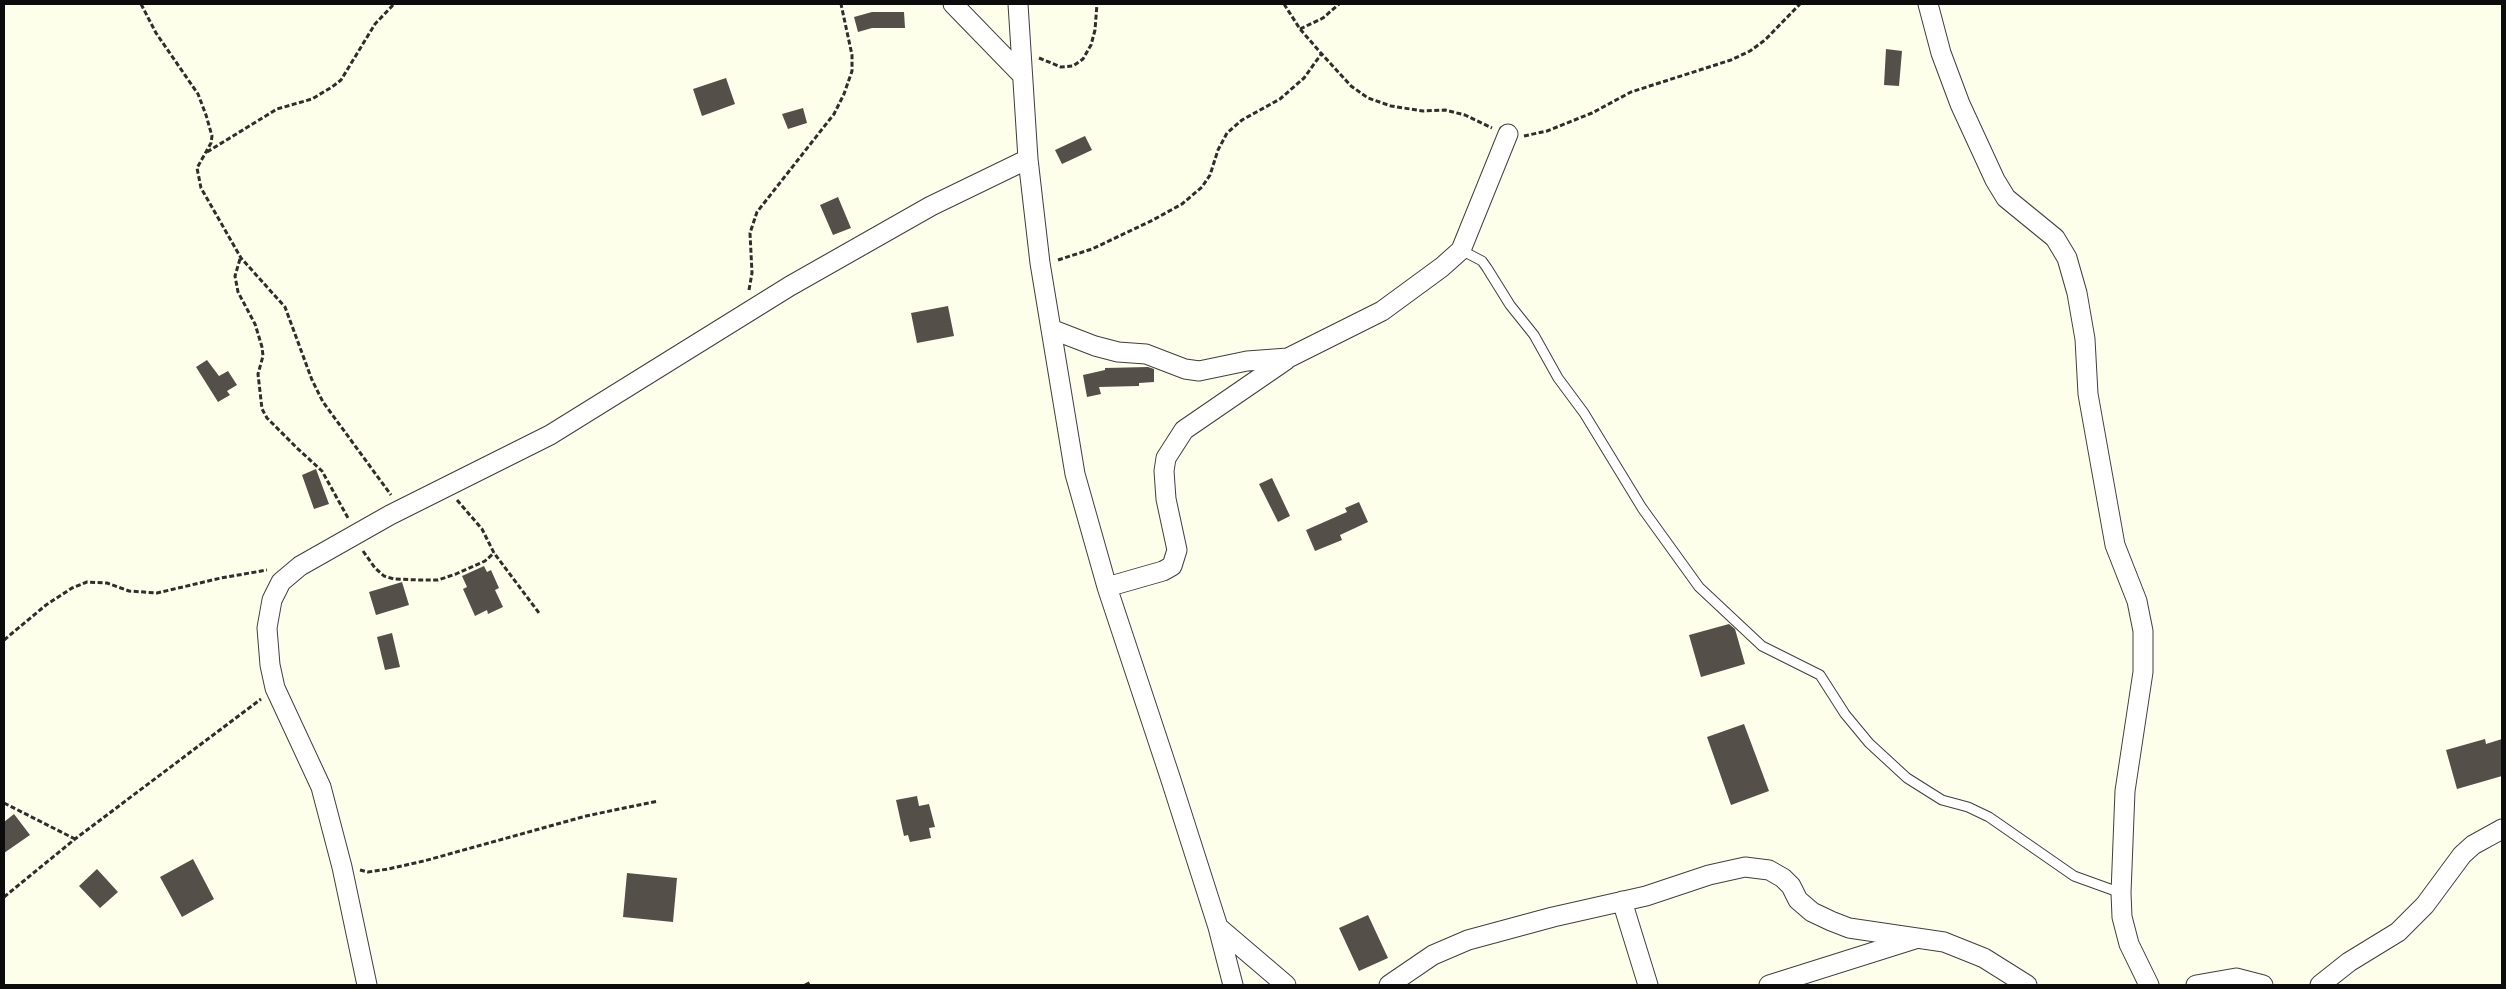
<!DOCTYPE html>
<html>
<head>
<meta charset="utf-8">
<style>
  body { margin:0 }
  #map { position:relative; width:2506px; height:989px; overflow:hidden; background:#feffeb; font-family:"Zilla Slab",serif }
  canvas { display:block }
  .frame { position:absolute; inset:0; border:5px solid #0c0c0c; pointer-events:none }
</style>
</head>
<body>
<div id="map">
<canvas width="2506" height="989"></canvas>
<div class="frame"></div>
</div>
<script>
const g = document.querySelector('canvas').getContext('2d');
g.lineJoin = 'round';
function fill(path, color) {
  g.fillStyle = color;
  g.fill(path, 'evenodd');
}
function toPath(rows) {
  const path = new Path2D();
  for (const r of rows) {
    path.moveTo(r[0], r[1]);
    for (let i = 2; i < r.length; i += 2) path.lineTo(r[i], r[i + 1]);
  }
  return path;
}
function trace(path, color, width, dash) {
  g.strokeStyle = color;
  g.lineWidth = width;
  g.lineCap = dash ? 'butt' : 'round';
  g.setLineDash(dash || []);
  g.stroke(path);
}
fill(toPath([
  [872,12,904,12,905,28,872,28,858,32,854,17],
  [1886,49,1902,51,1899,86,1884,85],
  [726,78,735,104,702,116,693,89],
  [803,108,807,123,788,129,782,114],
  [1085,136,1092,150,1062,164,1055,150],
  [838,197,851,228,833,235,820,205],
  [948,306,954,336,917,343,911,313],
  [207,360,219,376,228,371,237,385,227,391,230,395,218,402,196,367],
  [1148,367,1154,369,1154,382,1139,383,1139,386,1099,387,1101,394,1087,397,1083,375,1105,370,1105,368],
  [316,469,329,504,314,509,302,475],
  [1272,478,1290,516,1278,522,1259,484],
  [1359,502,1368,522,1340,535,1342,540,1315,551,1306,530,1347,512,1345,508],
  [484,566,487,572,491,570,499,588,495,590,503,607,488,614,487,610,475,616,463,589,467,587,462,576],
  [402,582,409,605,376,615,369,592],
  [1729,624,1735,629,1745,664,1701,677,1689,635],
  [392,633,400,667,385,670,377,637],
  [1744,724,1769,791,1731,805,1707,737],
  [2485,739,2486,744,2502,739,2502,776,2457,789,2446,750],
  [917,796,919,806,929,804,935,827,929,828,931,838,910,842,908,835,904,836,896,800],
  [14,814,30,835,4,853,4,822],
  [193,859,214,899,182,917,160,877],
  [97,869,118,892,100,908,79,886],
  [627,873,677,878,673,922,623,917],
  [1368,915,1388,958,1359,971,1339,928]
]), '#544f48');
const service = toPath([
  [1461,250,1482,261,1487,268,1510,305,1534,335,1558,378,1584,413,1642,508,1699,587,1762,646,1820,675,1845,714,1869,743,1907,778,1942,800,1968,807,1989,817,2074,876,2121,893]
]);
const minor = toPath([
  [953,4,1021,74],
  [1018,4,1028,159,1040,263,1075,474,1107,587,1171,780,1218,927,1233,985],
  [1928,4,1941,53,1960,104,1995,180,2006,198,2055,238,2067,258,2077,293,2085,339,2088,394,2115,545,2137,601,2143,631,2143,672,2125,791,2121,893,2122,917,2129,944,2149,985],
  [1051,329,1095,346,1118,352,1146,354,1185,369,1199,371,1247,361,1288,358,1382,311,1442,267,1461,250,1508,134],
  [1107,587,1163,571,1172,566,1177,550,1166,499,1164,471,1166,458,1184,430,1286,360],
  [1622,901,1648,985],
  [1218,927,1286,985],
  [367,985,342,867,321,787,275,688,270,665,267,628,272,600,281,582,300,566,390,515,550,435,790,286,931,206,1028,159],
  [1389,985,1433,955,1468,940,1553,917,1646,896,1709,875,1745,867,1769,870,1783,878,1791,886,1798,900,1812,912,1831,921,1849,928,1944,942,1984,958,2027,985],
  [1769,985,1915,939],
  [2196,985,2236,978,2263,985],
  [2320,985,2349,962,2398,932,2425,905,2462,855,2473,845,2502,829]
]);
trace(service, '#3f3f3f', 11);
trace(minor, '#3f3f3f', 21);
trace(toPath([
  [141,4,156,33,198,94,206,115,212,136,211,143,197,168,201,188,241,258,285,307,312,380,323,402,391,495],
  [1284,4,1300,29,1320,52,1351,86,1368,98,1391,106,1423,111,1445,110,1465,115,1492,128],
  [1300,29,1323,18,1339,4],
  [1039,58,1061,67,1073,66,1083,59,1091,45,1095,30,1097,4],
  [1524,136,1547,131,1592,113,1631,92,1731,60,1750,51,1765,40,1800,4],
  [207,152,277,109,312,99,332,87,341,80,375,24,394,4],
  [240,259,235,276,238,292,255,324,262,347,263,356,258,374,262,409,267,418,297,448,322,471,348,518],
  [1058,260,1092,249,1153,220,1182,204,1202,187,1210,175,1218,150,1227,133,1242,120,1280,99,1304,78,1322,53],
  [749,290,752,273,750,233,757,212,834,114,844,94,852,71,852,55,841,4],
  [457,500,482,529,494,553,539,613],
  [363,551,375,568,384,576,394,579,419,580,438,580,456,574,485,561,494,553],
  [4,640,46,605,72,588,87,582,107,583,129,591,157,593,221,578,267,570],
  [4,803,75,839],
  [360,870,368,872,388,869,424,861,586,816,658,801],
  [4,897,75,839,261,699],
  [805,985,811,982]
]), '#2e2e2e', 3, [5, 2.5]);
trace(service, '#fff', 9);
trace(minor, '#fff', 19);
</script>
</body>
</html>
